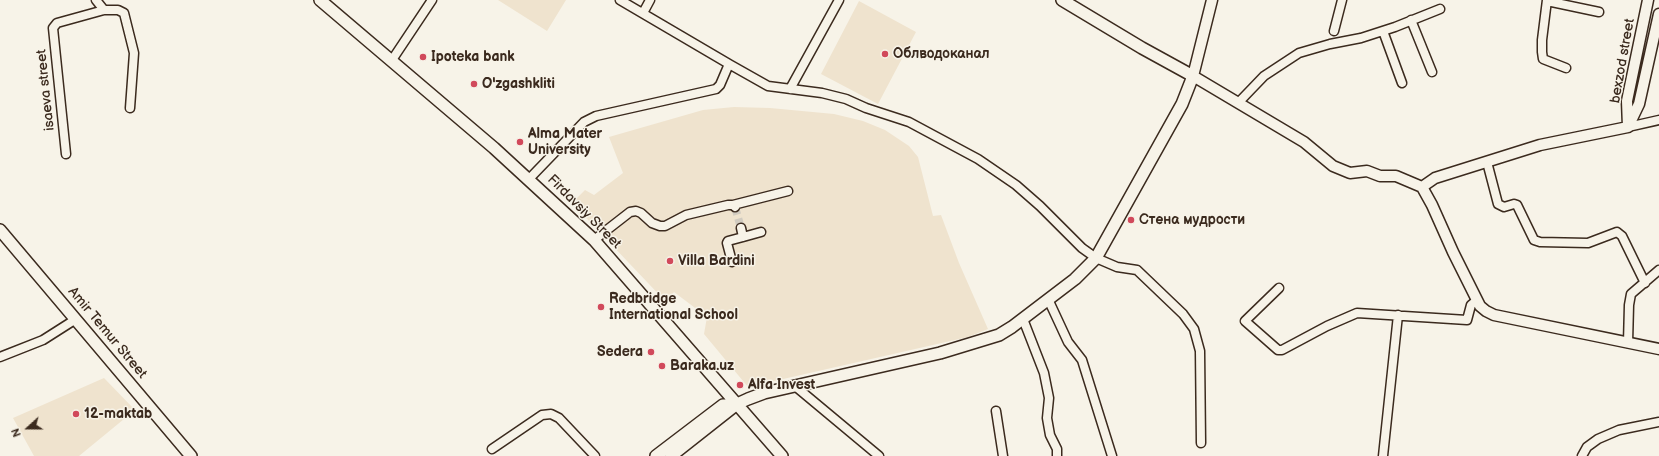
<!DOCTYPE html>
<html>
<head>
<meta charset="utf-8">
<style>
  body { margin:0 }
  #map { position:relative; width:1659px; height:456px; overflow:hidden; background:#f7f3e8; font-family:"Balsamiq Sans",sans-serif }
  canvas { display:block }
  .north { position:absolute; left:8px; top:408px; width:40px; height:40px; -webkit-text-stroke:3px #f7f3e8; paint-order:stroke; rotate:249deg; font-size:11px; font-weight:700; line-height:16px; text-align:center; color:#3b2a1e }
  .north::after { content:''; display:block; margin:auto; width:14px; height:18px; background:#3b2a1e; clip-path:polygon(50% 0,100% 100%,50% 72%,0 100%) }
</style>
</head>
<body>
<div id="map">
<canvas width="1659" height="456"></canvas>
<div class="north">N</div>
</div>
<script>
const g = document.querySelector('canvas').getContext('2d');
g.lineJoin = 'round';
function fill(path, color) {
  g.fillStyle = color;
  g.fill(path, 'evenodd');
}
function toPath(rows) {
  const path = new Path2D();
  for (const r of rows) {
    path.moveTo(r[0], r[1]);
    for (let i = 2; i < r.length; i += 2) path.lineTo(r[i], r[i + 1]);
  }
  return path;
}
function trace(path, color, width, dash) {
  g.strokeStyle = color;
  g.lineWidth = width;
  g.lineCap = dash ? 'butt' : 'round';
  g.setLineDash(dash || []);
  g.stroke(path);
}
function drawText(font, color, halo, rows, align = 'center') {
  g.font = font + ' "Balsamiq Sans",sans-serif';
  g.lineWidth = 3;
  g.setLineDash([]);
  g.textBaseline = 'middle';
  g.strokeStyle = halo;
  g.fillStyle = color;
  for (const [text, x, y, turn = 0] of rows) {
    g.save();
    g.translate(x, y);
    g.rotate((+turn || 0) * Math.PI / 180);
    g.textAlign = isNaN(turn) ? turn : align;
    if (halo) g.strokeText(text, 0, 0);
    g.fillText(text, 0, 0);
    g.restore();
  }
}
fill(toPath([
  [498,0,566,0,547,31],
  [859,1,916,32,878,104,821,74],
  [734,107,770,108,834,114,863,121,885,130,909,146,918,157,933,216,941,215,959,263,988,329,968,337,748,387,704,334,707,317,674,292,666,302,572,203,585,190,594,195,623,173,609,137,703,110],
  [104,378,135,410,79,456,34,456,13,418]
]), '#efe3ce');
trace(toPath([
  [735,207,741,228]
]), '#d1cbc0', 8, [8, 4]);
const minor = toPath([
  [96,0,104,10],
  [620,0,729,64],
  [1547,0,1542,40,1542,52,1543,59,1566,68],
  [1547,1,1599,12],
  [643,13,650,0],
  [1411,20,1432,72],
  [1334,31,1342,0],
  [1383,31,1402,83],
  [392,60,432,0],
  [790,89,839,0],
  [1239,102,1264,76,1299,53,1330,44,1361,38,1395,27,1440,9],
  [1628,127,1659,120],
  [66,154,53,28,57,23,104,10,118,10,124,13,134,53,130,108],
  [1487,162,1498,204,1504,207,1514,204,1517,205,1534,240,1540,242,1588,243,1617,232,1622,236,1645,283],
  [529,179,584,122,596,116,716,89,720,85,729,64,768,86,822,93,846,99,866,108,909,122,978,159,1016,185,1040,206,1082,248,1096,258,1117,267,1137,270,1183,314,1194,329,1200,351,1201,443],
  [733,205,788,191],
  [741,228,743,237,761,232],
  [594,240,630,212,636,211,641,213,652,223,660,226,665,226,686,215,728,205,733,205,735,207],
  [732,262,727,243,728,241,743,237],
  [1279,288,1245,321,1278,350,1282,350,1327,326,1357,313,1467,320,1471,305,1477,300],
  [1048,299,1068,342,1082,360,1112,456],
  [1023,319,1044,373,1049,398,1047,418,1050,435,1057,449,1057,456],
  [1628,343,1629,305,1631,294,1659,270],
  [0,357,43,340,76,319],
  [795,386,879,456],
  [996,411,1003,456],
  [492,449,542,415,551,414,559,418,595,456],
  [1383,456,1398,315],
  [1582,456,1587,447,1598,439,1619,430,1659,422]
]);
const tertiary = toPath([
  [1212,0,1193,76,1304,142,1333,166,1350,173,1367,171,1380,176,1396,176,1422,187,1432,205,1453,252,1480,306,1486,311,1494,315,1659,349],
  [1629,125,1639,104,1659,14],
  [1628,127,1627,101,1648,0],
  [1422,187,1435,178,1540,145,1628,127]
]);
const secondary = toPath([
  [320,0,494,148,594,240,782,456],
  [0,230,191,456],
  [656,456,723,405,737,404],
  [671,456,737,404,748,399,764,393,940,353,999,335,1012,327,1075,279,1096,258,1182,104,1193,76,1142,48,1062,0]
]);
trace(minor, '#3b2a1e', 11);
trace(tertiary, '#3b2a1e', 13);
trace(secondary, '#3b2a1e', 14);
trace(minor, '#f7f3e8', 8);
trace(tertiary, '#f7f3e8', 10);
trace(secondary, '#f7f3e8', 11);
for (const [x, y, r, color] of [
  [885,54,4,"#d1495b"],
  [423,57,4,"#d1495b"],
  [474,84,4,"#d1495b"],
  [520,142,4,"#d1495b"],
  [1131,220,4,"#d1495b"],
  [670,261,4,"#d1495b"],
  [601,307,4,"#d1495b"],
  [651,352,4,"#d1495b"],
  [662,366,4,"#d1495b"],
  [740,385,4,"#d1495b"],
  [76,414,4,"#d1495b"]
]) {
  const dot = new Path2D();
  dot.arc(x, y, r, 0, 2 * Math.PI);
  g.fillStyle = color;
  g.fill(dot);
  trace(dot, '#f7f3e8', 1.5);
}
drawText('bold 14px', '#3b2a1e', '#f7f3e8', [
  ["Облводоканал",893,54],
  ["Ipoteka bank",431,57],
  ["O'zgashkliti",482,84],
  ["Alma Mater",528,134],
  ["University",528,150],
  ["Стена мудрости",1139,220],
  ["Villa Bardini",678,261],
  ["Redbridge",609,299],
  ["International School",609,315],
  ["Sedera",643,352,"right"],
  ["Baraka.uz",670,366],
  ["Alfa Invest",748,385],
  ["12-maktab",84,414]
], 'left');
drawText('14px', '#3b2a1e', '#f7f3e8', [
  ["bexzod street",1623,61,-80],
  ["isaeva street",46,90,-96],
  ["Firdavsiy Street",584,212,45],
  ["Amir Temur Street",107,333,50]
]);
</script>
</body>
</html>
